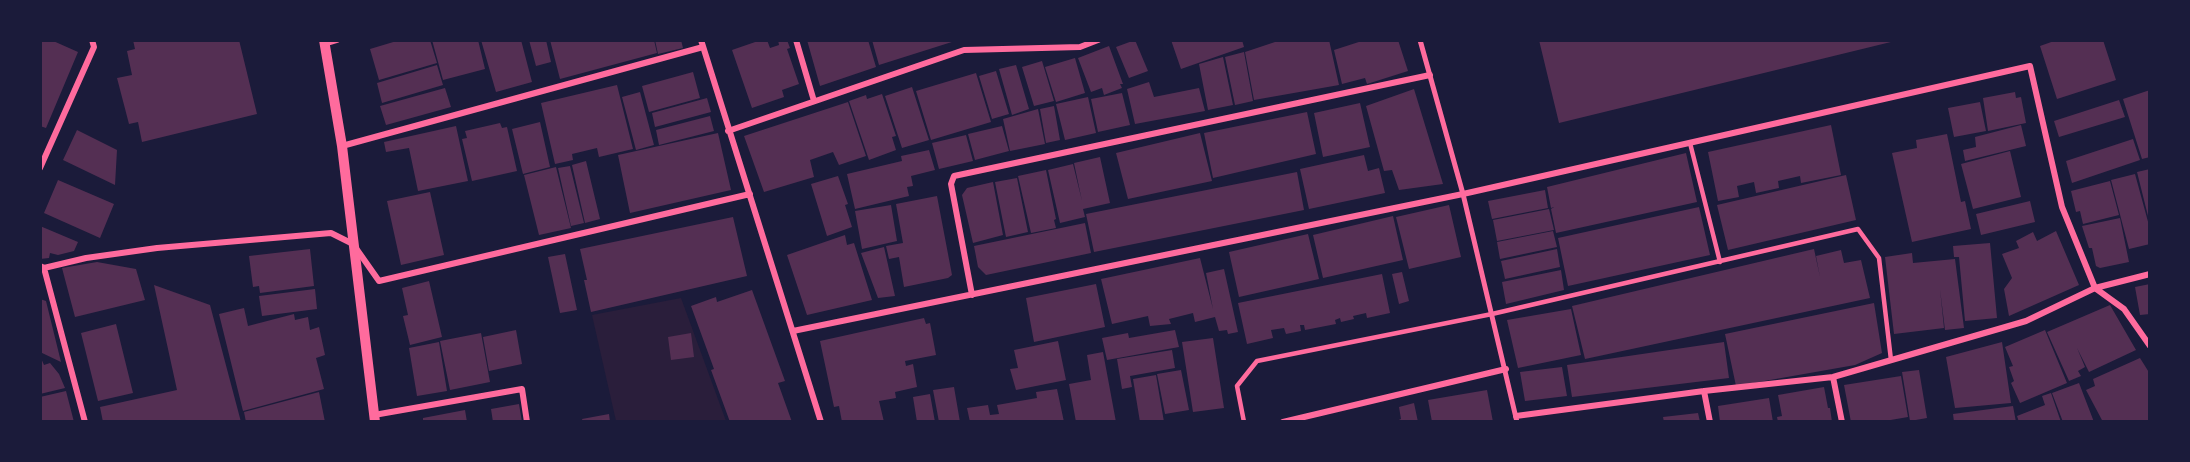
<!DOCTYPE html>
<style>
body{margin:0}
#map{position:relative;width:2190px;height:462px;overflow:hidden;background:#1b1b3a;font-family:Jost,sans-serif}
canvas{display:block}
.frame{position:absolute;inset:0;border:42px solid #1b1b3a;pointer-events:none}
</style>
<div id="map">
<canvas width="2190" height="462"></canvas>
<div class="frame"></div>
</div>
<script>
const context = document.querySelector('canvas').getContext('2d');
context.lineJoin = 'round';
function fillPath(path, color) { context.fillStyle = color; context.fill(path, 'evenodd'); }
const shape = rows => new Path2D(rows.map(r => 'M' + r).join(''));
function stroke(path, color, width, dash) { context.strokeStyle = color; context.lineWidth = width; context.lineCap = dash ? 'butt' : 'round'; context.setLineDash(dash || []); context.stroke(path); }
fillPath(shape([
 [681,298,726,421,616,421,592,315]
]), '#2a1e3b');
fillPath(shape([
 [40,40,51,40,78,52,46,128,40,126],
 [133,40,239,40,257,114,142,142,138,122,129,124,117,78,132,75,127,51,135,49],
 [400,40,430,40,437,63,379,80,370,49],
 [432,40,478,40,485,69,443,80],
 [481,40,521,40,532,82,496,92],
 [529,40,546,40,551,62,536,66],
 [550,40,654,40,657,53,560,79],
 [655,40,681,40,683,48,658,54],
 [761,40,767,40,770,48,779,45,778,40,787,40,790,48,787,49,799,84,782,90,784,97,752,108,732,50],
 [807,40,868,40,876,67,820,86],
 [872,40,955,40,955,41,879,65],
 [1135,40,1148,71,1129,78,1116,47],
 [1171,40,1242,40,1244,47,1181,69],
 [1281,40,1329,40,1339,85,1254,100,1245,52],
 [1365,40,1398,40,1408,71,1367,84,1365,78,1342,84,1334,50],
 [1539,40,1895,40,1895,41,1559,123],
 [2057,40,2103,40,2116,80,2057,99,2040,46],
 [1109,46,1123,84,1120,84,1122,88,1104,95,1102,88,1091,92,1078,58],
 [1244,52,1253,101,1235,105,1225,57],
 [1223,57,1233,105,1208,110,1199,64],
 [1075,58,1085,93,1056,102,1045,67],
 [1042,61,1054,101,1034,106,1022,67],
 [437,65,443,85,382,103,377,83],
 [1016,65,1029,109,1012,115,999,69],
 [996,71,1009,114,992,119,979,76],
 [693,72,700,98,649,112,642,86],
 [976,73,991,122,931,140,916,91],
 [1149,82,1154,97,1199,88,1205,111,1135,124,1127,89],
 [617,85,633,149,599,157,597,148,572,154,573,160,555,164,541,103],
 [912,87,929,140,902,148,885,96],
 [445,88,451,107,386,125,380,106],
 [1414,89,1443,184,1399,190,1392,170,1384,171,1366,106],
 [2150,90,2150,157,2142,159,2123,99],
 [640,92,654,145,636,150,622,97],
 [2015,92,2016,98,2021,97,2026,123,1988,131,1983,98],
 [1122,93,1130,125,1098,132,1091,99],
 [882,94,896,136,892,137,896,150,869,160,849,101,866,95,867,99],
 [1088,97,1096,133,1065,140,1056,104],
 [707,98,711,112,655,127,652,113],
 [2119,100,2125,117,2059,137,2054,121],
 [848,102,866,156,839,165,833,152,810,160,814,177,764,192,744,136],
 [1980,102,1986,131,1954,137,1948,108],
 [1360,103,1370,147,1323,157,1314,113],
 [1054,106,1060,140,1046,143,1040,109],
 [1038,109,1045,144,1010,151,1003,119],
 [1307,112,1316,154,1213,178,1204,133],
 [710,116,714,131,659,145,656,130],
 [540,122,550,167,523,174,512,129],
 [500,123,502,128,507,127,517,171,472,181,462,139,467,138,465,131],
 [1831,125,1841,175,1801,183,1800,176,1778,181,1779,188,1756,193,1754,182,1737,186,1739,197,1718,201,1708,152],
 [2021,125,2026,146,1965,161,1963,150,1976,147,1975,137],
 [456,126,468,181,418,191,409,148,386,152,384,142],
 [1002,126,1009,151,975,160,968,134],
 [77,130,117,150,115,185,63,160],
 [718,133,731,190,630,213,618,155],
 [1200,133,1212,181,1128,199,1116,153],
 [1947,134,1961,202,1965,201,1971,229,1912,242,1892,153,1917,148,1916,140],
 [966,135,973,161,939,169,932,143],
 [2133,139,2140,160,2072,183,2066,161],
 [929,150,935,170,911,176,913,186,907,187,909,196,855,209,847,174,902,161,901,156],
 [2010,151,2021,197,1973,209,1961,164],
 [1686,153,1697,202,1556,233,1551,209,1554,207,1551,208,1547,187],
 [1364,155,1368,171,1379,168,1385,193,1309,209,1300,169],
 [1100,157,1110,203,1083,209,1085,217,1060,223,1048,170,1073,164,1082,201,1074,163],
 [586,161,600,219,585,223,572,165],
 [570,166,584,223,571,226,558,168],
 [556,167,571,228,539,235,524,175],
 [2150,169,2150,220,2149,220,2137,172],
 [1046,170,1056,219,1054,220,1056,228,1031,233,1018,176],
 [1297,172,1304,210,1094,252,1086,214],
 [2135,174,2150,229,2150,244,2129,249,2111,180],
 [1846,175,1856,220,1728,250,1717,205],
 [838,176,848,204,845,205,852,227,827,236,811,184],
 [1017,178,1028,232,1006,237,995,182],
 [58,180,114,204,100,238,44,213],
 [2110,181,2119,215,2083,224,2080,211,2076,212,2071,191],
 [993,182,1003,235,973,243,962,195,967,188],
 [1545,190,1548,208,1492,219,1488,201],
 [430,192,444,255,401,265,387,201],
 [937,196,952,275,948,278,904,287,899,257,889,259,886,246,903,243,896,204],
 [2030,201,2035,222,1981,235,1976,214],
 [891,205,897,241,862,249,855,211],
 [1449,205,1461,257,1409,269,1396,217],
 [1699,207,1710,255,1568,286,1558,238],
 [1549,209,1554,230,1497,241,1493,220],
 [1393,216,1403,260,1323,278,1313,235],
 [733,217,747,276,591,312,584,280,587,280,580,249],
 [2120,218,2129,262,2100,268,2096,266,2092,248,2089,248,2082,226],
 [1085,223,1091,253,986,275,978,267,974,246],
 [40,226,78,242,74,251,58,255,50,253,49,258,40,259],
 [1553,231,1557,247,1500,259,1497,242],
 [2056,231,2079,285,2009,316,2004,289,2012,278,2002,254,2019,248,2016,241,2033,232,2037,241],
 [1308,234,1319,279,1239,297,1229,252],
 [845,235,847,245,854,243,872,300,807,315,787,255],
 [1990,243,1997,318,1965,321,1959,257,1954,257,1953,246],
 [884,247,895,296,878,298,861,253],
 [310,249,314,286,260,293,259,286,253,287,249,256],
 [1557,249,1560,267,1505,279,1501,261],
 [1814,249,1820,277,1816,256,1841,250,1844,263,1861,260,1870,298,1585,359,1572,306],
 [1912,253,1913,263,1955,259,1964,328,1945,330,1940,289,1944,328,1894,334,1885,257],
 [565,254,577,310,560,313,548,257],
 [1200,258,1213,309,1206,273,1224,269,1238,332,1228,334,1227,330,1219,331,1215,317,1195,322,1193,313,1169,319,1171,324,1150,326,1148,316,1112,324,1101,279],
 [97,262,136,269,145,300,75,317,62,268],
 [1561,270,1564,290,1506,304,1502,282],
 [1402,272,1409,301,1399,304,1392,274],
 [1382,274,1390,313,1367,318,1366,313,1353,316,1354,319,1341,322,1340,318,1335,320,1336,324,1305,330,1304,325,1300,325,1301,331,1286,334,1284,328,1271,330,1273,338,1247,344,1238,303],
 [429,281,442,337,410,345,403,316,408,315,402,288],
 [1096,284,1105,327,1034,342,1026,298],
 [2150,284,2148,301,2150,314,2140,315,2135,287],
 [154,285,210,305,241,422,103,422,100,407,177,390],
 [315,289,317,309,262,316,259,296],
 [752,290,785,381,778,383,792,422,730,422,711,370,714,369,691,306,716,297,717,302],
 [40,299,46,301,61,362,40,352],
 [1874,303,1882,353,1855,365,1736,386,1725,334],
 [2110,305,2136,350,2089,372,2077,348,2085,367,2078,371,2081,376,2069,381,2047,332],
 [244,308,248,326,294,314,295,320,308,317,310,330,319,327,325,355,316,358,324,389,243,411,219,314],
 [1571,309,1581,355,1518,368,1507,320],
 [924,318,926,324,930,323,936,355,905,361,906,366,913,364,917,387,895,392,896,398,879,401,884,422,842,422,839,406,834,407,820,341],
 [116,324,133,393,98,401,81,333],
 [516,330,522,364,489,371,483,337],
 [1175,330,1179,347,1107,360,1102,338,1128,333,1129,338],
 [2045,330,2067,383,2020,403,2011,383,2014,381,2009,367,2013,366,2005,347],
 [481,333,490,382,450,390,440,341],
 [691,333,694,357,671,360,668,337],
 [1213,338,1224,408,1193,412,1182,342],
 [1058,341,1066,380,1016,390,1010,369,1018,368,1014,350],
 [439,342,447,391,417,396,409,348],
 [1724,342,1729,378,1572,397,1567,365],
 [2002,342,2011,403,1955,408,1946,357],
 [1172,350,1175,368,1130,376,1132,387,1122,389,1117,359],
 [1103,352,1116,422,1076,422,1069,384,1091,380,1087,355],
 [40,356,44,365,50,363,59,374,65,388,40,394],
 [2140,358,2150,374,2150,422,2103,422,2086,390,2095,386,2093,379],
 [1562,367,1567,396,1525,401,1520,372],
 [1181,370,1189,410,1165,414,1157,374],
 [1919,370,1927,418,1910,421,1902,372],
 [1156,375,1164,422,1140,422,1133,379],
 [1901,376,1908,417,1879,422,1851,422,1844,385],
 [2079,383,2094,422,2063,422,2052,393],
 [954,387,960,422,939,422,933,390],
 [1824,387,1828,408,1830,408,1832,422,1778,422,1777,417,1782,416,1778,395],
 [1057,389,1064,422,970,422,967,408,988,405,990,415,999,414,997,405,1037,398,1036,392],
 [1487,390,1493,422,1432,422,1428,400],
 [66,391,74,422,40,422,40,397],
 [319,392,325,422,246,422,244,412],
 [2051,393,2061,422,2019,422,2017,416,2045,405,2042,396],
 [930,394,935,422,917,422,913,397],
 [1769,398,1773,422,1720,422,1718,406],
 [1414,403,1418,422,1394,422,1401,419,1399,407],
 [519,404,522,422,493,422,491,409],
 [2013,406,2016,422,1954,422,1953,414],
 [465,410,467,422,423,422,423,418],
 [1698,413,1700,422,1664,422,1663,417],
 [609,414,610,422,583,422,582,419]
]), '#542f53');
stroke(shape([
 [1690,143,1720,262],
 [1244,422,1237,386,1257,361,1492,314,1858,229,1879,258,1891,360]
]), '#ff6b9d', 4.5);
stroke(shape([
 [1420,40,1463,194,1517,422]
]), '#ff6b9d', 5);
stroke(shape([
 [701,40,821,422],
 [796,40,814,101],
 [324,44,337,40],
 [728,131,964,50,1080,47,1098,40],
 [342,146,703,47],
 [40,168,94,47,92,40],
 [40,266,44,268,86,258,157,248,331,233,353,244,379,281,750,194],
 [44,268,85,422],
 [972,295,951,184,954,176,1430,75],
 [793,331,1463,194,2030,66,2062,207,2095,288,2124,309,2150,346],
 [1833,377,1842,422],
 [1704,391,1710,422],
 [374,415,522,389,527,422],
 [1516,416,1704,391,1833,377,2026,321,2095,288,2150,274],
 [1283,422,1506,369]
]), '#ff6b9d', 6);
stroke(shape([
 [324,40,342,146,375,422]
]), '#ff6b9d', 10);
</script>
